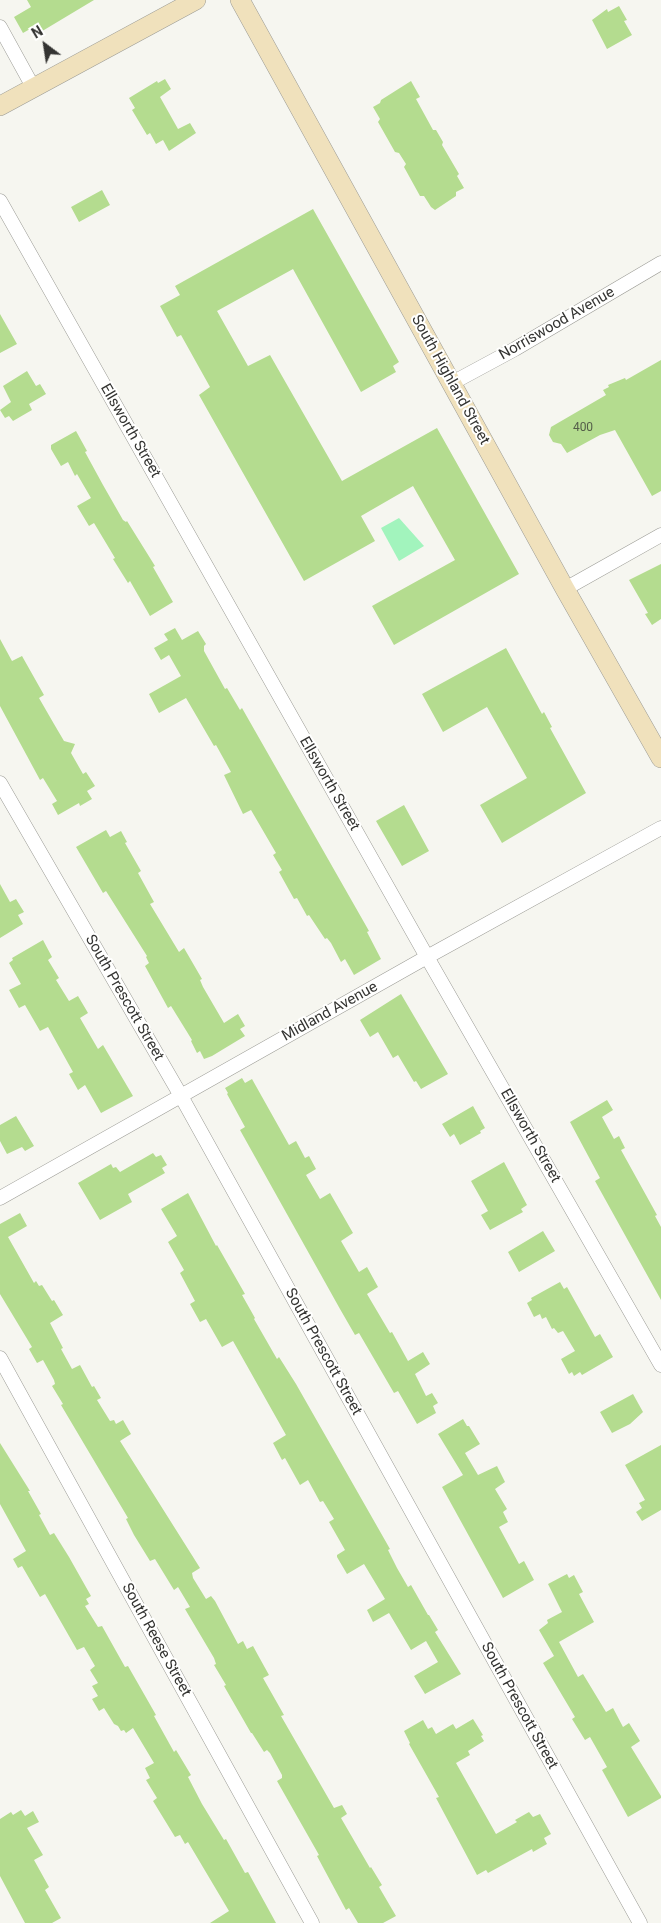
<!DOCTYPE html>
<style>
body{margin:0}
#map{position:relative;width:661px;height:1923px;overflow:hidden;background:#f6f6f0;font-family:Roboto,sans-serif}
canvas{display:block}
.north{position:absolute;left:20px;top:20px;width:50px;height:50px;-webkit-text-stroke:4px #fffffe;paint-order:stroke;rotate:329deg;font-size:14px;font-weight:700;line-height:20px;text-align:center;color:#343432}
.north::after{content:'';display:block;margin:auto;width:18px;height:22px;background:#343432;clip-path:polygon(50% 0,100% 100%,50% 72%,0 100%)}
</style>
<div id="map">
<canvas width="661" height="1923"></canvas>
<div class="north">N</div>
</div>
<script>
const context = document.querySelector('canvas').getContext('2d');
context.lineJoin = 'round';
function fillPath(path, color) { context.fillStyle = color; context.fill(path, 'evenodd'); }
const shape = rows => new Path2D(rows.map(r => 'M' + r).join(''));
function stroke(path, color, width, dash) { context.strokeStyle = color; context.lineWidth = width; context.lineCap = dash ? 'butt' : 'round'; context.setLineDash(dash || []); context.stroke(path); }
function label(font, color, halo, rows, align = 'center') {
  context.font = font + ' Roboto,sans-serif'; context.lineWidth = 4; context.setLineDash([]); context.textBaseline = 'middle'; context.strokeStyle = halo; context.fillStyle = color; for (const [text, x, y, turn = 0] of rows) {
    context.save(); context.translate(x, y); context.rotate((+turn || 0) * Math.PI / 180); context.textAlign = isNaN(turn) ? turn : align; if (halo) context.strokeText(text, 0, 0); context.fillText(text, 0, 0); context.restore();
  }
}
fillPath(shape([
 [399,518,424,546,399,561,381,528]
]), '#a2f4bd');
fillPath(shape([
 [27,0,94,0,34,36,30,29,23,33,14,17,31,7],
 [619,6,627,20,624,21,632,35,607,49,592,20,607,9,608,12],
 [165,79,171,89,160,97,178,129,190,123,196,133,169,151,163,140,156,144,150,133,147,135,132,110,135,108,129,98,157,81,158,83],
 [411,81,420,97,416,99,433,130,436,130,443,142,442,145,459,174,457,176,464,188,456,192,456,196,435,210,431,207,424,196,420,196,404,167,406,164,399,153,395,152,378,122,380,119,373,107,380,103,381,100],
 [102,190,110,205,79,222,71,207],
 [313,209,399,362,393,366,396,372,361,392,293,269,217,311,248,366,270,355,342,481,437,428,519,574,394,645,372,606,455,560,413,486,361,516,375,541,304,581,199,395,210,387,181,335,177,337,160,306,180,295,175,286],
 [0,314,17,344,0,353],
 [661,360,661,491,652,496,615,430,600,435,567,453,561,444,553,442,549,435,551,427,606,395,603,390,609,387,608,385,625,378,626,380],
 [27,371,36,386,40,384,46,394,29,404,32,410,13,421,9,416,5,418,0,410,11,402,3,386],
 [76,431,87,451,85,452,103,485,123,520,126,522,127,521,155,566,153,567,173,602,150,616,130,581,128,583,113,559,115,558,94,523,89,526,77,506,91,498,77,474,75,476,68,462,61,466,51,449,51,445],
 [661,564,661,619,652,625,645,614,648,613,629,580],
 [175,628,182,640,198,631,206,644,204,646,204,651,225,689,227,688,240,710,242,708,369,931,367,932,381,959,354,975,345,959,341,962,331,943,327,938,325,939,309,915,307,916,297,898,294,899,279,872,282,870,273,855,276,853,251,810,243,814,224,775,231,772,216,745,214,746,186,698,159,713,149,694,181,676,169,655,161,660,154,648,168,640,164,634],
 [0,639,12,661,22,656,44,695,39,698,54,724,64,741,75,744,71,753,83,774,86,772,95,786,87,791,92,799,80,806,79,803,58,815,52,804,57,801,43,778,40,780,0,706],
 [506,648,542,714,544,712,552,727,550,728,586,793,502,843,480,805,527,778,487,707,443,732,422,694],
 [404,805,429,851,402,866,376,821],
 [106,830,110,837,121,831,127,842,125,843,141,871,138,873,154,902,150,904,179,952,184,948,202,979,200,980,203,987,224,1023,238,1014,245,1026,240,1029,245,1036,212,1056,204,1059,200,1051,197,1053,191,1041,192,1040,171,1006,168,1008,145,966,149,963,146,957,147,956,106,891,103,893,76,847],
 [0,884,10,902,16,899,24,912,18,915,23,924,0,938],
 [43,940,52,957,48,960,59,978,56,980,69,1001,78,996,88,1013,80,1018,98,1049,103,1045,133,1096,101,1113,85,1085,78,1090,69,1074,73,1072,48,1027,40,1031,25,1005,19,1008,9,990,21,984,9,963,13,960,12,958],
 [401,994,448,1074,421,1089,416,1081,414,1082,398,1055,393,1058,378,1032,370,1037,360,1020],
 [242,1078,245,1083,252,1079,289,1145,296,1141,305,1158,309,1156,316,1169,306,1175,320,1199,330,1193,353,1233,341,1241,359,1272,367,1267,378,1287,367,1294,390,1333,392,1332,408,1361,423,1352,430,1364,415,1374,426,1396,432,1393,438,1403,433,1406,436,1413,417,1424,398,1391,394,1393,359,1333,355,1335,340,1309,240,1130,245,1127,227,1094,228,1093,225,1088],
 [607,1100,613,1110,602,1117,614,1139,619,1136,625,1148,621,1150,657,1215,655,1216,661,1227,661,1300,595,1181,600,1178,570,1122],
 [473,1106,485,1128,480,1131,481,1133,460,1145,454,1134,450,1137,442,1124],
 [16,1116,34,1146,25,1151,22,1147,7,1154,0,1141,0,1125],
 [153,1153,156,1157,161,1155,167,1165,162,1168,165,1173,128,1194,132,1202,100,1220,78,1183,111,1164,113,1168,116,1167,120,1172],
 [504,1162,527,1205,521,1209,523,1212,490,1230,481,1215,488,1211,471,1181],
 [188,1193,216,1246,217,1245,245,1294,242,1295,255,1318,254,1319,277,1359,279,1357,296,1384,390,1549,388,1550,397,1568,408,1587,411,1585,428,1615,429,1615,438,1630,435,1632,461,1674,425,1694,414,1676,438,1662,426,1641,411,1650,389,1613,373,1622,367,1610,385,1599,364,1564,347,1574,337,1557,337,1555,345,1550,329,1522,334,1519,323,1501,320,1502,308,1480,300,1485,285,1458,282,1460,273,1443,286,1435,233,1341,222,1347,206,1319,200,1322,190,1304,195,1301,180,1273,184,1270,168,1242,177,1236,161,1209],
 [20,1213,27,1226,8,1237,34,1283,36,1281,39,1286,42,1285,52,1301,54,1300,63,1315,50,1323,63,1348,61,1349,72,1369,80,1365,92,1387,94,1386,101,1398,97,1400,110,1421,114,1420,116,1424,123,1420,131,1434,120,1441,200,1568,192,1573,193,1578,206,1599,211,1596,215,1601,238,1644,243,1641,247,1649,253,1646,259,1657,269,1675,263,1678,284,1715,281,1716,334,1808,342,1805,347,1814,341,1818,370,1868,371,1867,382,1885,379,1887,396,1916,383,1923,358,1923,349,1908,346,1910,317,1856,319,1855,277,1781,282,1778,282,1775,270,1753,267,1750,264,1752,252,1733,251,1733,224,1686,226,1685,214,1665,216,1664,214,1658,185,1609,190,1607,178,1587,174,1590,155,1559,150,1561,134,1535,126,1519,128,1518,61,1405,63,1404,52,1386,55,1384,54,1380,43,1360,37,1363,29,1349,32,1347,0,1294,0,1224],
 [543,1231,555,1251,519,1272,508,1252],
 [560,1282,564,1289,567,1287,595,1337,600,1334,613,1357,582,1375,580,1372,574,1376,572,1372,569,1374,561,1359,575,1351,563,1331,558,1333,554,1328,552,1329,546,1317,542,1319,540,1314,534,1317,527,1303,532,1300,531,1298],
 [633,1394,643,1412,630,1424,612,1433,600,1412],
 [463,1419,467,1426,469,1426,480,1444,465,1453,478,1475,497,1466,505,1482,495,1489,507,1509,503,1512,508,1522,499,1527,519,1564,524,1561,534,1580,503,1598,442,1487,463,1475,438,1434],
 [0,1443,30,1491,28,1491,41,1514,39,1515,50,1535,54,1533,69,1557,91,1596,86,1599,89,1604,85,1606,98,1627,102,1626,125,1667,128,1666,156,1715,154,1716,174,1752,176,1750,191,1775,188,1777,202,1804,224,1840,226,1839,245,1873,248,1872,276,1923,210,1923,229,1911,188,1842,185,1844,180,1835,175,1837,153,1801,157,1798,146,1780,150,1778,145,1768,154,1763,133,1728,126,1733,124,1730,121,1731,118,1726,114,1724,104,1708,99,1711,92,1699,98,1696,92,1686,98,1683,90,1670,95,1666,84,1647,77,1650,45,1594,40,1597,22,1566,18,1568,13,1559,26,1551,0,1504],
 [661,1445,661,1510,642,1521,636,1512,642,1508,639,1503,645,1500,625,1465],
 [567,1574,569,1578,574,1575,583,1592,579,1594,594,1622,559,1642,578,1677,583,1674,606,1712,613,1708,623,1727,629,1723,640,1741,631,1747,661,1796,661,1798,628,1817,602,1770,607,1767,590,1737,585,1740,572,1719,575,1717,543,1663,554,1656,539,1630,548,1623,547,1620,562,1612,548,1584],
 [473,1719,483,1735,481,1736,484,1741,468,1751,470,1755,456,1763,496,1834,517,1822,515,1820,529,1812,533,1817,540,1814,551,1834,544,1838,547,1844,533,1852,532,1849,488,1873,486,1870,477,1875,436,1798,439,1797,409,1744,410,1743,404,1731,423,1720,428,1729,432,1727,436,1734,453,1724,456,1729],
 [21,1810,25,1816,33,1811,39,1822,27,1828,43,1855,34,1860,49,1887,45,1890,61,1918,52,1923,25,1923,0,1876,0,1819,11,1812,13,1815]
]), '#b4dc8f');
const street = shape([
 [0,27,33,87],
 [0,201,427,957,661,1365],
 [452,383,515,349,661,263],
 [565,589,661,535],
 [0,783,181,1096,640,1923],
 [0,1198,427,957,661,828],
 [0,1358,312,1923]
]);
const secondary = shape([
 [240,0,565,589,661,758],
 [0,106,196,0]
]);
stroke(street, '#9b9b95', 15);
stroke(secondary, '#9b9b95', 20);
stroke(street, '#fff', 14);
stroke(secondary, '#f0e1bc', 19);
label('12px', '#545e49', null, [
 ["400",583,428]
]);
label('15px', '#343432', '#fffffe', [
 ["Norriswood Avenue",557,324,-30],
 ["South Highland Street",450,380,61],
 ["Ellsworth Street",130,431,60],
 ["Ellsworth Street",329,784,60],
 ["South Prescott Street",124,998,60],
 ["Midland Avenue",330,1012,-29],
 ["Ellsworth Street",530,1136,60],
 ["South Prescott Street",323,1352,61],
 ["South Reese Street",156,1640,61],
 ["South Prescott Street",519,1706,61]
]);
</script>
